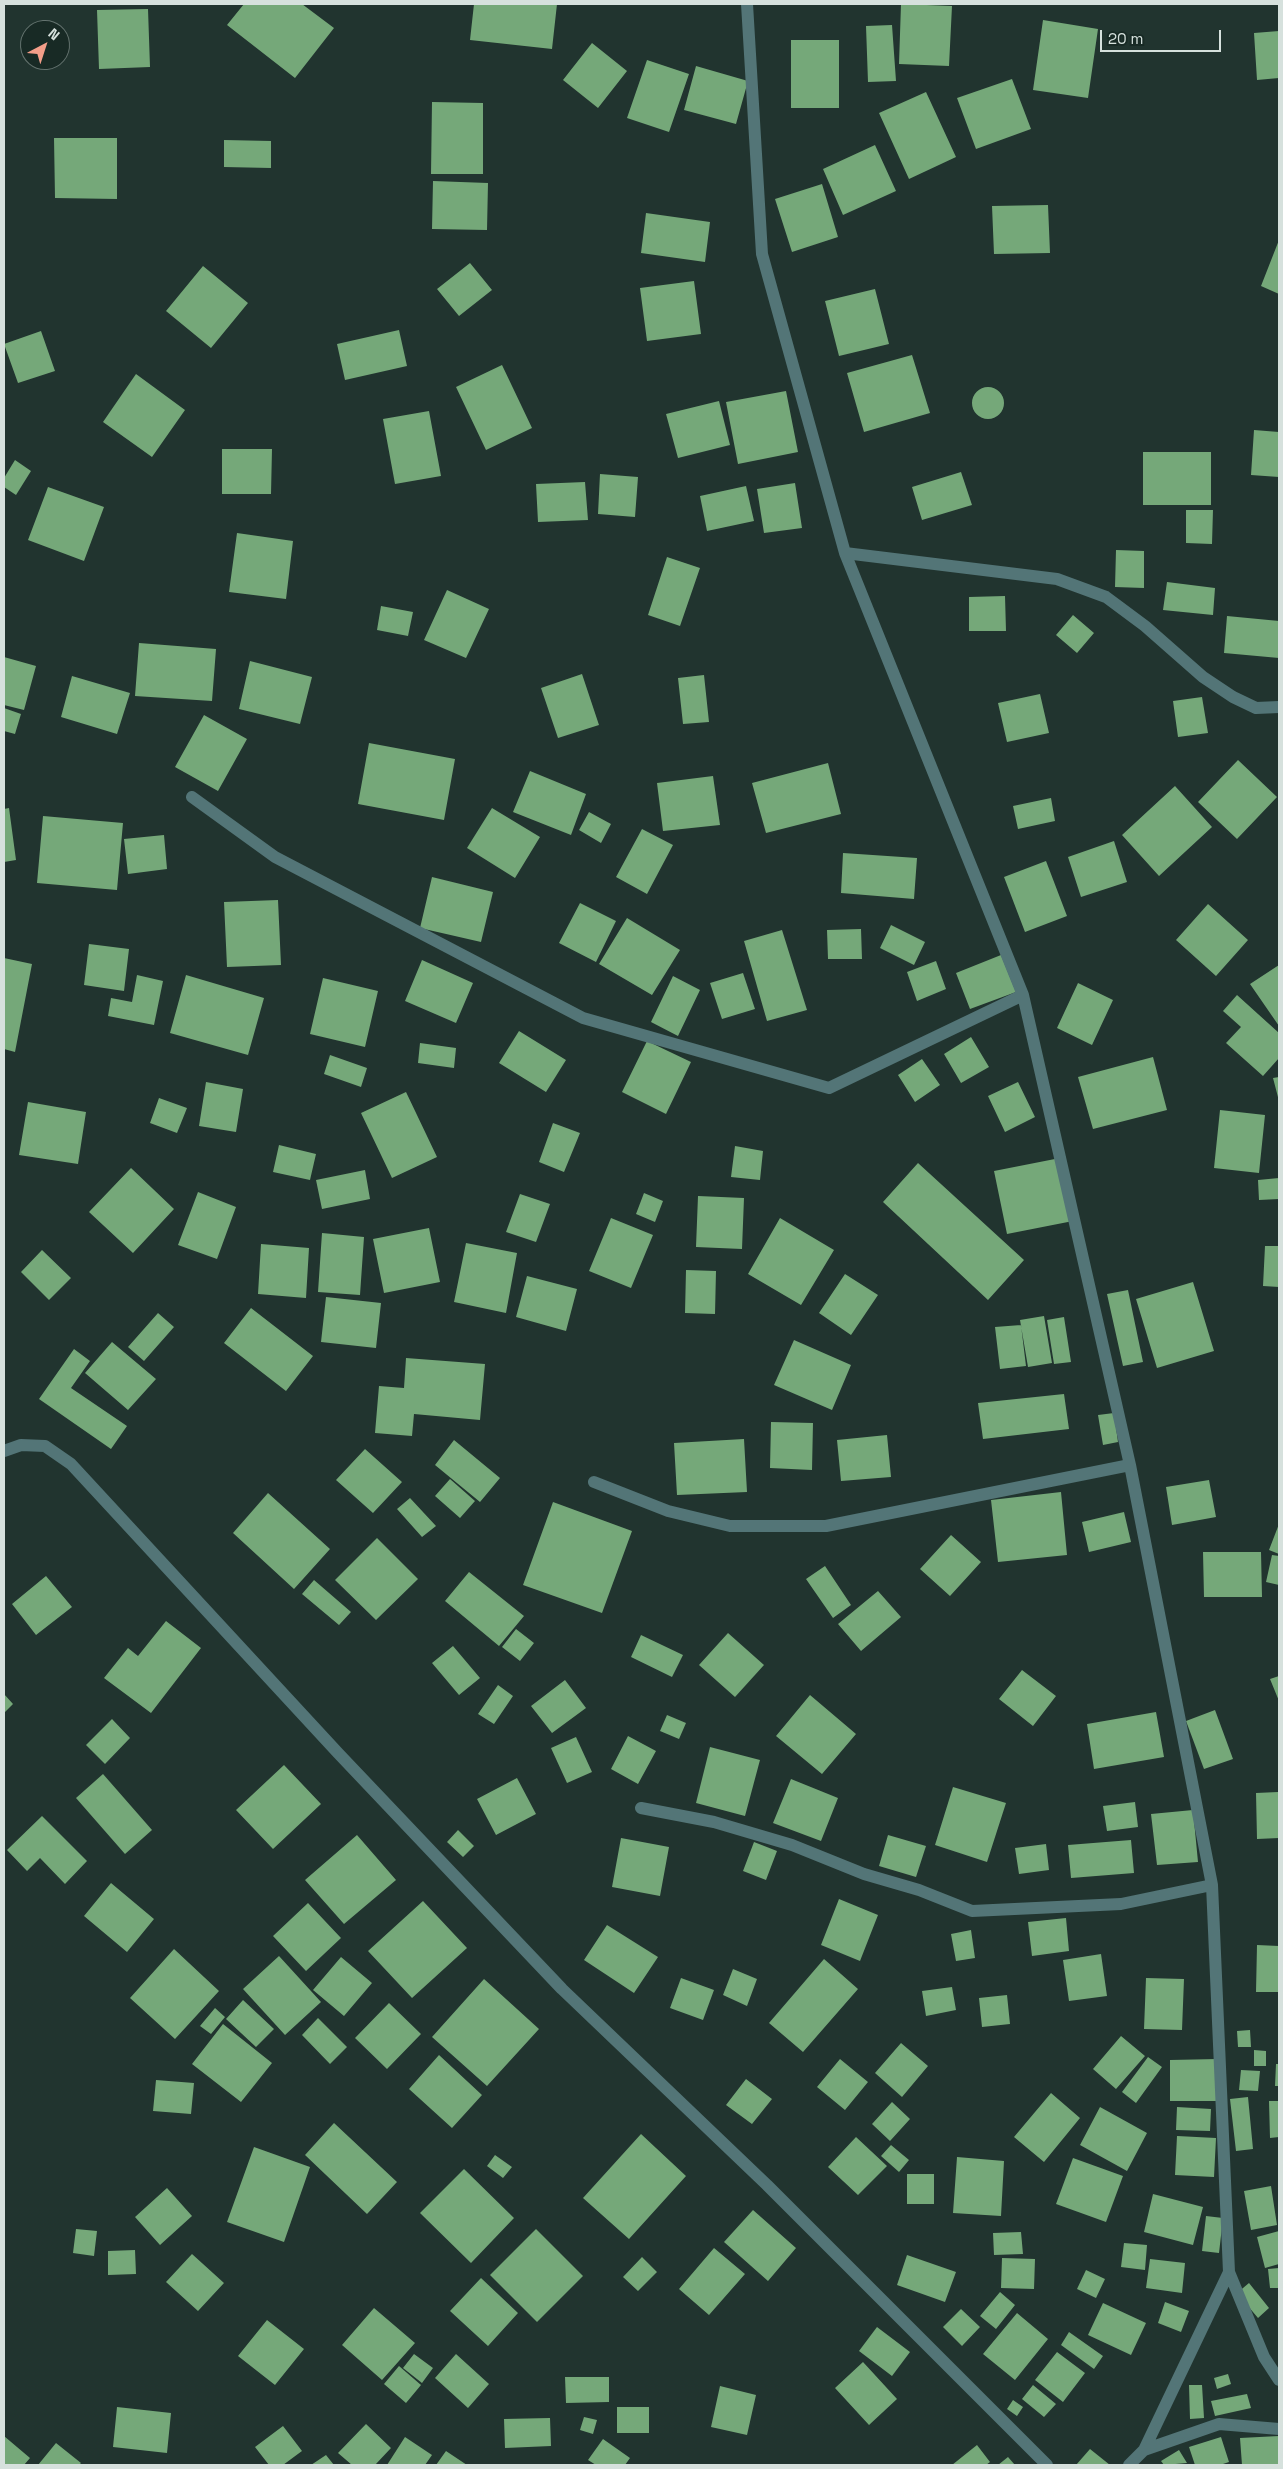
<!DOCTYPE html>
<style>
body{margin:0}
#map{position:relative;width:1283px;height:2469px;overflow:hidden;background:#21342f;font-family:"Space Grotesk",sans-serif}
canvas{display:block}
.frame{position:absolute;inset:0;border:5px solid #d6e1dd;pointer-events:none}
.north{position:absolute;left:20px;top:20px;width:50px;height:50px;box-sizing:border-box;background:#182a25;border:1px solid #64736f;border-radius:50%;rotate:40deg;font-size:14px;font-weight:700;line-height:20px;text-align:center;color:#d6e1dd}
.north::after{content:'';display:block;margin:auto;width:18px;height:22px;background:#f49e89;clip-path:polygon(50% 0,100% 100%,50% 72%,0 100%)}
.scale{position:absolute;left:1100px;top:30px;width:121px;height:22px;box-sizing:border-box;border:2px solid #d6e1dd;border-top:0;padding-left:6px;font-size:15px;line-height:18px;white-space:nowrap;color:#d6e1dd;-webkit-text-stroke:4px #182a25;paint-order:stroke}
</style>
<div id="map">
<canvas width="1283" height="2469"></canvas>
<div class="frame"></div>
<div class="north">N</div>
<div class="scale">20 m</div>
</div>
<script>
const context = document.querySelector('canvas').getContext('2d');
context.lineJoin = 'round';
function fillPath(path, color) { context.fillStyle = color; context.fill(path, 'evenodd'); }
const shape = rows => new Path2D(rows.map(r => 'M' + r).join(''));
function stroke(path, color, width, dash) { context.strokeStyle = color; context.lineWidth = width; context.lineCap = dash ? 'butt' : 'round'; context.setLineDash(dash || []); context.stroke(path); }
fillPath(shape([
 [244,4,302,4,334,28,295,78,227,25],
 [474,4,557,4,552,49,470,40],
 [901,4,952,6,949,66,899,64],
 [148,9,150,67,99,69,97,10],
 [1043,20,1098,29,1088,98,1033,90],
 [892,25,896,81,868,82,866,26],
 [1279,31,1279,78,1257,80,1254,33],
 [791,40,839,40,839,108,791,108],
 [592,43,627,71,598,108,563,80],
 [647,60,689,74,669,132,627,118],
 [696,66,748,81,736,124,684,110],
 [1012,79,1031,129,976,149,957,98],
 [926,92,956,157,909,179,879,113],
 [432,102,483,103,483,174,431,174],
 [54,138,117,138,117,199,55,198],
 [224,140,271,141,271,168,224,167],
 [875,145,896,191,843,215,823,169],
 [433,181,488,183,487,230,432,229],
 [822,184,838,237,792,252,775,199],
 [1048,205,1050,253,994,254,992,206],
 [646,213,710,222,705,262,641,253],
 [1279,240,1279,294,1261,286],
 [470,263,492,290,459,316,437,289],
 [203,266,248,303,211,348,166,311],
 [694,281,701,334,647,341,640,288],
 [875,289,889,344,839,356,825,301],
 [399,330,407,366,345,380,337,344],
 [41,331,55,371,18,383,4,344],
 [912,355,930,413,864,432,847,373],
 [502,365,532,428,486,450,456,387],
 [136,374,185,410,152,457,103,422],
 '972 403a16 16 0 1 1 32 0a16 16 0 1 1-32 0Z',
 [786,391,798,452,738,464,726,402],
 [719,401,730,445,678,458,666,414],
 [429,411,441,476,395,484,383,419],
 [1254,430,1279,432,1279,477,1251,475],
 [222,449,272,449,271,494,222,494],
 [1143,452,1211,452,1211,505,1143,505],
 [15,460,31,471,16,495,4,487,4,478],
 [961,472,972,505,922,520,912,487],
 [600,474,638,477,635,517,598,514],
 [585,482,588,520,538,522,536,484],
 [795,483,802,528,764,533,757,489],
 [746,486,754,521,707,531,700,496],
 [48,487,104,507,84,561,28,540],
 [1186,510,1213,510,1212,544,1186,543],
 [237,533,293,541,286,599,229,592],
 [1116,550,1144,551,1144,588,1115,587],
 [667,557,700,568,680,626,648,615],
 [1167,582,1215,588,1213,615,1163,610],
 [447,590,489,609,466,658,424,640],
 [1005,596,1006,631,969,631,969,597],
 [381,606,413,612,408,636,377,630],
 [1073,615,1094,633,1077,653,1056,635],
 [1227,616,1279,621,1279,658,1224,653],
 [139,643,216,649,212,701,135,696],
 [4,657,36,666,24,710,4,705],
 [250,661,312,677,300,724,239,709],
 [582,674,599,725,558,738,541,688],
 [704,675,709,722,683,724,678,678],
 [72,676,130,693,117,734,61,717],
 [1040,694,1049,733,1007,742,998,703],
 [1202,697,1208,733,1178,737,1173,701],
 [4,708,21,714,15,734,4,731],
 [204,715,247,739,218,791,175,767],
 [369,743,455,759,444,820,358,804],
 [1238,760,1277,797,1237,839,1198,802],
 [828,763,841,814,766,833,752,783],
 [530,771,586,794,571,835,513,812],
 [713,776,720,825,663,831,657,783],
 [1175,786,1212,827,1159,876,1122,835],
 [1051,798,1055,821,1018,829,1013,806],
 [9,808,16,860,4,862,4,809],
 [492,808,540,837,515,878,467,848],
 [589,812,611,824,601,843,579,830],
 [43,816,123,823,117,890,37,883],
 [642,829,673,845,647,894,616,877],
 [164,835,167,869,128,874,124,839],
 [1114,841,1127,882,1081,897,1068,857],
 [843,853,917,858,914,899,841,893],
 [1046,861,1067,916,1025,932,1004,877],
 [432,877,493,892,481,942,420,928],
 [278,900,281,965,227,967,224,902],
 [580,903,616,921,596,962,559,943],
 [1208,904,1248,940,1216,976,1176,940],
 [627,918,680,950,652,995,599,964],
 [891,925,925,942,914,965,880,948],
 [861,929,862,959,828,959,827,930],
 [782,930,807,1010,767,1021,744,941],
 [89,944,129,949,124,991,84,985],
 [1001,955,1016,992,970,1009,956,973],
 [4,958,32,964,15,1052,4,1049],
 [422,960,473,983,456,1023,405,1001],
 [936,961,946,989,917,1001,907,972],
 [1279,965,1279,1026,1250,984],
 [743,973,755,1009,722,1019,710,983],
 [137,975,163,981,154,1025,108,1016,111,998,132,1002],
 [186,975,264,998,248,1055,170,1033],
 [673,976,700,990,678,1036,651,1022],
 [323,978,378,991,365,1047,310,1034],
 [1078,983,1113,1000,1092,1045,1057,1028],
 [1237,995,1279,1033,1279,1058,1263,1076,1226,1043,1241,1027,1223,1011],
 [519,1031,566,1060,546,1092,499,1063],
 [971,1037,989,1067,961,1083,944,1054],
 [647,1041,691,1062,666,1114,622,1092],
 [420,1043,456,1048,454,1068,418,1063],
 [330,1055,367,1068,361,1087,324,1074],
 [1153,1057,1167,1110,1093,1129,1078,1077],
 [922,1059,940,1085,915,1102,898,1075],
 [1279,1077,1279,1101,1273,1078],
 [206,1082,243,1089,236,1132,199,1126],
 [1018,1082,1035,1117,1005,1132,988,1096],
 [406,1092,437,1157,392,1178,361,1113],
 [159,1098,187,1108,177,1133,150,1123],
 [28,1102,86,1112,78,1164,19,1155],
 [1220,1110,1265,1115,1259,1173,1214,1168],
 [553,1123,580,1133,564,1172,539,1162],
 [279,1145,316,1154,310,1180,273,1172],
 [735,1146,763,1151,760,1180,731,1177],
 [1060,1158,1073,1221,1007,1234,994,1171],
 [918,1163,1024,1260,988,1300,883,1202],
 [131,1168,174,1209,133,1253,89,1212],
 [365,1170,370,1199,322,1209,316,1180],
 [1279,1178,1279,1199,1259,1200,1258,1180],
 [198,1192,236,1207,217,1259,178,1245],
 [644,1193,663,1201,655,1222,636,1214],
 [520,1194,550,1204,536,1242,506,1232],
 [698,1196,744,1198,742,1249,696,1247],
 [611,1218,653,1235,631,1288,589,1271],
 [780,1218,834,1250,801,1305,748,1274],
 [429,1228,440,1282,384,1293,373,1239],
 [322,1233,364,1237,360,1295,318,1292],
 [466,1243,517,1253,506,1313,454,1302],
 [261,1244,309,1248,306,1298,258,1294],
 [1265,1246,1279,1246,1279,1287,1263,1286],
 [42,1250,71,1278,49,1300,21,1272],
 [686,1270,716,1271,715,1314,685,1313],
 [845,1274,878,1295,851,1335,819,1313],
 [527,1276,577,1289,566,1331,516,1317],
 [1193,1282,1214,1351,1157,1368,1136,1299],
 [1128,1290,1143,1362,1123,1366,1107,1294],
 [326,1297,381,1303,376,1348,321,1342],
 [251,1308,313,1356,286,1391,224,1343],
 [158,1313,174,1327,144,1361,128,1347],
 [1044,1316,1052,1363,1028,1367,1020,1320],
 [1064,1317,1071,1362,1054,1364,1047,1320],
 [1021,1325,1026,1366,1000,1369,995,1327],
 [794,1340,851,1365,832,1410,774,1385],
 [112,1342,156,1379,128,1410,85,1373],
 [74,1349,90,1361,71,1388,127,1426,111,1449,39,1399],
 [406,1358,485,1364,480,1420,414,1414,412,1436,375,1433,379,1386,404,1388],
 [1064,1394,1069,1429,983,1439,978,1403],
 [1114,1413,1118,1442,1103,1445,1098,1415],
 [771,1422,813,1423,812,1470,770,1468],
 [887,1435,891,1477,841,1481,837,1440],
 [744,1439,747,1492,677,1495,674,1443],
 [454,1440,500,1478,480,1502,435,1465],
 [365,1449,402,1482,373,1513,336,1480],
 [450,1479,475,1501,460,1518,435,1496],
 [1209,1480,1216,1517,1172,1525,1166,1487],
 [1061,1492,1067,1555,998,1562,991,1500],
 [268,1493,330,1549,294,1589,233,1533],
 [410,1498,436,1526,422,1537,397,1509],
 [553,1502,632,1531,602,1613,523,1585],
 [1124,1512,1131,1542,1089,1552,1082,1522],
 [1279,1524,1279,1554,1269,1550],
 [951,1535,981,1562,950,1596,920,1569],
 [377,1538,418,1579,376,1620,335,1580],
 [1203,1552,1261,1552,1262,1597,1204,1597],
 [1272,1555,1279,1556,1279,1585,1266,1582],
 [825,1566,851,1605,833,1618,806,1579],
 [469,1572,524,1616,499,1646,445,1601],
 [46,1576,72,1607,36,1635,12,1604],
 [314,1580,351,1612,339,1625,302,1594],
 [878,1591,901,1617,861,1651,838,1624],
 [166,1621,201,1648,151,1713,104,1678,128,1648,138,1656],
 [516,1629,534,1643,520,1661,502,1647],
 [728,1633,764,1665,735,1697,699,1665],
 [641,1635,683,1655,672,1677,631,1657],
 [453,1646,480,1678,459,1695,432,1663],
 [1022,1670,1056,1696,1033,1726,999,1699],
 [1279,1676,1279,1701,1270,1679],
 [565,1680,586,1708,552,1733,531,1706],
 [498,1685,513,1696,494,1724,478,1714],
 [4,1694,13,1704,4,1713],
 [810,1695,856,1734,822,1774,776,1736],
 [1215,1710,1233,1759,1204,1769,1186,1721],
 [1156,1712,1164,1757,1094,1769,1087,1724],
 [667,1715,686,1723,679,1739,660,1731],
 [112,1719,130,1738,105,1764,86,1745],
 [628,1736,656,1751,638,1784,611,1769],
 [576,1737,592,1772,567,1783,551,1748],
 [710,1747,760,1760,745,1816,696,1803],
 [284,1765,321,1804,273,1849,236,1810],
 [103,1774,152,1830,125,1854,76,1798],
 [517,1778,536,1814,496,1835,477,1799],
 [791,1779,838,1798,821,1841,773,1823],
 [953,1787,1006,1803,987,1862,935,1845],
 [1278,1792,1279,1838,1257,1839,1256,1793],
 [1135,1802,1138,1827,1107,1831,1103,1806],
 [1193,1810,1198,1862,1157,1865,1151,1814],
 [42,1816,87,1861,65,1884,40,1858,27,1871,7,1850],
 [458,1830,474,1846,463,1857,447,1842],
 [357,1835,396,1880,344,1924,305,1880],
 [888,1835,926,1846,916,1877,879,1866],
 [621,1838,669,1847,660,1896,612,1887],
 [1131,1840,1134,1873,1071,1878,1068,1845],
 [754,1842,777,1851,766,1880,743,1871],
 [1046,1844,1049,1870,1019,1874,1015,1848],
 [111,1883,154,1919,127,1952,84,1916],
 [839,1899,878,1915,860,1961,821,1945],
 [423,1901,467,1948,412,1998,368,1951],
 [308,1903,341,1938,306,1971,273,1936],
 [1066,1918,1069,1951,1032,1956,1028,1922],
 [607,1925,658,1957,634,1993,584,1960],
 [971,1930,975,1958,956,1961,951,1934],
 [1257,1945,1279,1946,1279,1992,1256,1992],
 [174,1949,219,1991,175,2039,130,1998],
 [1101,1954,1107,1996,1069,2001,1063,1960],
 [279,1956,321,2002,285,2035,243,1989],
 [341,1957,372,1983,344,2016,313,1990],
 [824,1959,858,1989,803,2052,769,2023],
 [733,1969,757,1979,747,2006,723,1995],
 [681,1978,714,1990,703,2020,670,2008],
 [1146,1978,1184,1979,1182,2030,1144,2029],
 [484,1979,539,2029,487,2086,432,2037],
 [952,1987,956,2010,926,2016,922,1991],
 [1007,1995,1010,2024,982,2027,979,1998],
 [243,2000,274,2029,256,2047,226,2019],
 [389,2003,421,2034,387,2069,355,2038],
 [215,2008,225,2017,211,2034,200,2026],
 [318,2018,347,2047,330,2064,302,2035],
 [223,2024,272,2063,241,2102,192,2064],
 [1250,2030,1251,2047,1238,2047,1237,2031],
 [1121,2036,1145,2056,1116,2089,1093,2069],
 [901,2043,928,2066,902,2097,875,2073],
 [1254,2050,1266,2051,1266,2066,1254,2066],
 [439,2055,482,2095,452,2128,409,2089],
 [1148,2057,1162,2067,1136,2103,1122,2092],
 [840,2059,868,2082,845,2110,817,2087],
 [1217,2059,1218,2101,1170,2101,1170,2060],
 [1276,2064,1279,2064,1279,2086,1275,2086],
 [1241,2070,1260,2071,1258,2091,1239,2090],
 [746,2079,772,2099,752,2124,726,2105],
 [156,2080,194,2083,191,2114,153,2111],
 [1051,2093,1080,2118,1044,2162,1014,2137],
 [1248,2097,1253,2149,1236,2151,1230,2099],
 [1269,2101,1279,2101,1279,2137,1270,2138],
 [892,2102,910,2119,890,2141,872,2124],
 [1100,2107,1147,2133,1127,2171,1080,2145],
 [1177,2107,1211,2109,1210,2131,1176,2130],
 [334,2123,397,2182,367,2214,305,2155],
 [641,2134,686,2176,629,2239,583,2198],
 [1177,2136,1216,2138,1214,2177,1175,2175],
 [856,2137,887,2166,858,2195,828,2167],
 [891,2145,909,2160,899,2172,881,2156],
 [254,2147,310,2167,284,2242,227,2222],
 [495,2155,512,2167,503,2178,487,2166],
 [957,2157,1004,2161,1001,2216,953,2213],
 [1073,2158,1123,2176,1106,2222,1056,2204],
 [464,2169,514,2218,471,2263,420,2213],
 [907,2174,934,2174,934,2204,907,2204],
 [1271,2186,1277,2225,1251,2230,1244,2191],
 [167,2188,192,2216,160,2245,135,2217],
 [1153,2194,1203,2207,1193,2245,1144,2232],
 [753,2210,796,2248,768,2281,724,2242],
 [1206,2216,1223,2218,1219,2253,1202,2251],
 [76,2229,97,2231,94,2256,73,2253],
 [536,2229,583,2276,537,2322,490,2275],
 [1279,2231,1279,2264,1265,2268,1257,2237],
 [1021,2232,1023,2254,994,2255,993,2233],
 [1124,2243,1147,2245,1145,2270,1121,2267],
 [714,2248,745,2274,709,2315,679,2289],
 [135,2250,136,2274,108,2275,108,2251],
 [192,2254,224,2283,198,2311,166,2282],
 [907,2255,956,2272,945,2302,897,2285],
 [642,2257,657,2272,638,2291,623,2277],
 [1002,2258,1035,2259,1034,2289,1001,2288],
 [1150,2259,1185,2263,1182,2293,1146,2288],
 [1279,2268,1279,2288,1270,2288,1268,2269],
 [1086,2270,1105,2279,1096,2298,1077,2289],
 [481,2278,518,2313,488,2346,450,2311],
 [1249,2283,1269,2308,1258,2318,1237,2293],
 [1000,2292,1015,2305,996,2329,980,2316],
 [1165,2302,1189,2311,1181,2332,1158,2323],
 [1103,2303,1146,2323,1131,2355,1088,2335],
 [374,2308,415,2343,382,2380,342,2345],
 [961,2309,980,2327,962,2346,943,2327],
 [1017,2313,1048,2339,1015,2380,983,2354],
 [267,2320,304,2349,275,2385,238,2356],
 [877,2327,910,2352,892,2376,859,2351],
 [1069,2332,1103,2356,1094,2369,1061,2345],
 [1057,2352,1085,2373,1063,2402,1035,2380],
 [414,2354,433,2368,422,2383,403,2368],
 [456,2354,489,2384,468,2408,435,2378],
 [863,2362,897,2399,869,2425,835,2388],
 [399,2366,421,2385,406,2403,384,2384],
 [1228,2374,1231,2384,1217,2389,1214,2378],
 [565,2377,609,2377,609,2402,566,2403],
 [1033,2385,1056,2404,1044,2417,1022,2399],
 [1189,2385,1202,2385,1204,2418,1190,2419],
 [720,2386,756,2395,747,2435,711,2427],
 [1247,2394,1251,2408,1215,2416,1211,2401],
 [1013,2400,1023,2407,1017,2416,1007,2409],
 [117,2407,171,2413,167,2453,113,2447],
 [617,2407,649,2407,649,2433,617,2433],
 [584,2417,597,2420,593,2434,580,2430],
 [550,2418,551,2446,505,2448,504,2419],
 [366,2424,391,2448,375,2465,352,2465,338,2453],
 [283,2426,302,2451,283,2465,269,2465,255,2447],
 [4,2436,30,2458,24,2465,4,2465],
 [1279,2436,1279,2465,1242,2465,1240,2438],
 [405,2437,432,2455,425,2465,387,2465],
 [1221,2437,1229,2462,1220,2465,1195,2465,1189,2447],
 [603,2439,630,2458,625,2465,596,2465,588,2460],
 [56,2443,81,2463,79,2465,38,2465],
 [977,2445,990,2462,986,2465,952,2465],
 [1090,2449,1110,2465,1076,2465],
 [1179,2450,1187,2463,1164,2465,1161,2461],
 [446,2451,467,2465,436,2465],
 [326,2455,334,2465,311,2465],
 [1008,2457,1015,2465,998,2465]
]), '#75a879');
stroke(shape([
 [747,4,762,254,845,553,1023,995,1130,1465,1212,1885,1229,2272,1264,2357,1279,2380],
 [845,553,1057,579,1106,597,1145,626,1203,677,1233,697,1256,708,1279,707],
 [192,797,275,857,583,1018,829,1088,1023,995],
 [4,1451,21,1445,45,1446,71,1464,338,1753,562,1989,767,2185,1047,2465],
 [594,1482,668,1511,730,1526,826,1526,1130,1465],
 [641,1808,714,1822,792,1845,864,1874,919,1890,972,1911,1121,1904,1212,1885],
 [1144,2450,1229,2272],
 [1129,2465,1144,2450,1219,2424,1279,2429]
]), '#537577', 12);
</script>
